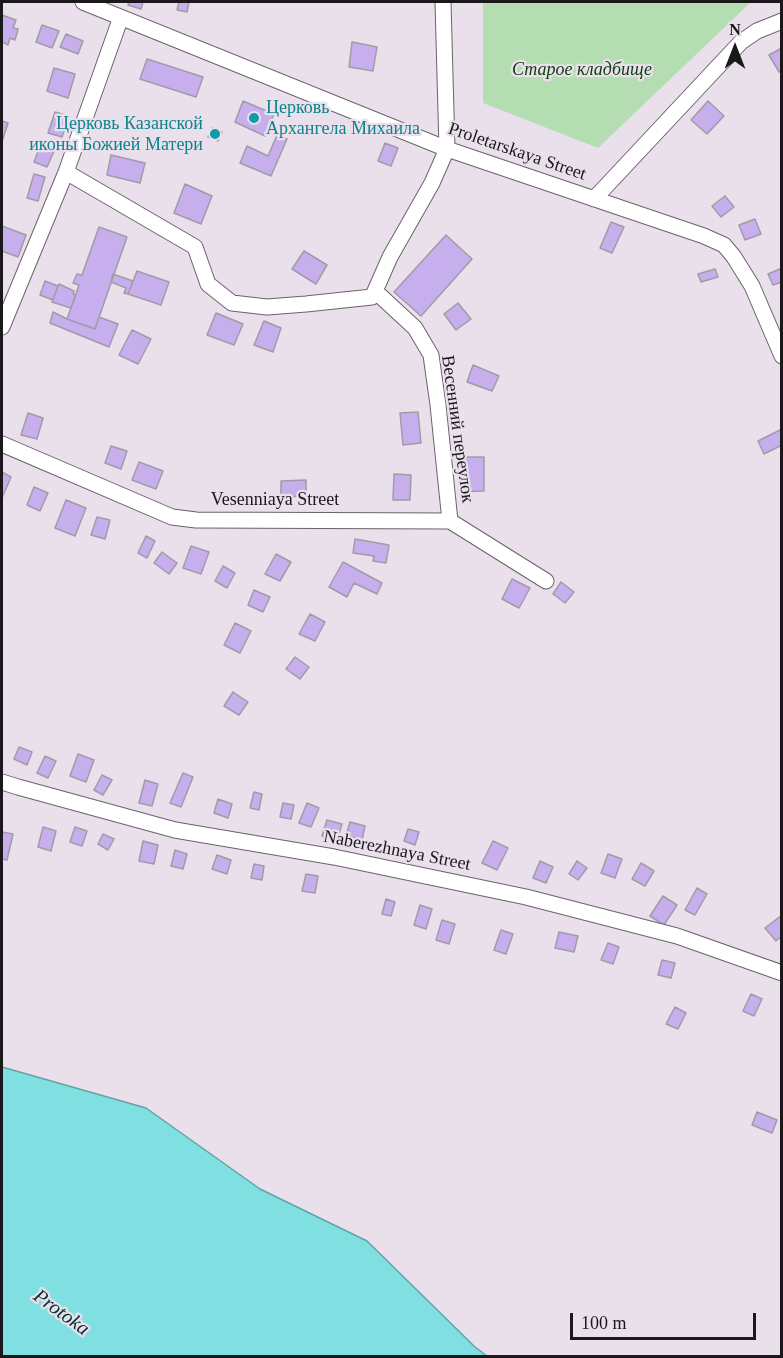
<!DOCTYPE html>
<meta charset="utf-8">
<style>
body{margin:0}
#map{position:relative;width:783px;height:1358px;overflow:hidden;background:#eae0eb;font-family:Georgia,serif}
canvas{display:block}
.frame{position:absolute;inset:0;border:3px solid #1b181b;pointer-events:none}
.north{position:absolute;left:705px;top:18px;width:60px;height:60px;-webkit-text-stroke:4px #eae0eb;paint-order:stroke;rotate:0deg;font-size:16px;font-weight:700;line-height:24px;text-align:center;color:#1b181b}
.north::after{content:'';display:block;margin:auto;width:21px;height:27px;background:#1b181b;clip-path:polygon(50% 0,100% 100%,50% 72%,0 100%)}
.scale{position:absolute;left:570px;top:1313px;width:186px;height:27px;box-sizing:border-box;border:3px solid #1b181b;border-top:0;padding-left:8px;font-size:18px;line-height:21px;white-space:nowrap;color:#1b181b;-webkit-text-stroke:4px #eae0eb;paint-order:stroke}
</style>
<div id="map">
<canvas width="783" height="1358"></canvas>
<div class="frame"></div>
<div class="north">N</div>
<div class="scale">100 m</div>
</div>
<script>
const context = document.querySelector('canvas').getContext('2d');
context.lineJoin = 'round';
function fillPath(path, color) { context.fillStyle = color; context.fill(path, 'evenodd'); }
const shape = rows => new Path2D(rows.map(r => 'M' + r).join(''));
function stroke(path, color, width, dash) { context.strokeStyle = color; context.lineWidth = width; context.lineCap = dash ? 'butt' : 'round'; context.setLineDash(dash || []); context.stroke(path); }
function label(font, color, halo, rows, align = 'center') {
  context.font = font + ' Georgia,serif'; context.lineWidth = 4.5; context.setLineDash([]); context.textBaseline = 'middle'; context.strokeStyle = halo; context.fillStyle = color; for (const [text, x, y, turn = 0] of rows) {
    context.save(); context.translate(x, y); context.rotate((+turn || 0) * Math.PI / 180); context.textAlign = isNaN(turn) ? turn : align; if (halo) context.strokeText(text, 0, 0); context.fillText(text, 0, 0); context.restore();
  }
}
fillPath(shape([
 [483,2,751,2,598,148,483,103]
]), '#b4ddb2');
const water = shape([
 [2,1067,146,1108,260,1189,367,1241,475,1347,487,1356,2,1356,2,1067]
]);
fillPath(water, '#80dfe0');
stroke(water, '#62a3a5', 1.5);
const building = shape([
 [129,2,143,2,141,9,128,5,129,2],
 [179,2,189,2,187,12,177,10,179,2],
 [2,15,16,20,13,28,18,29,15,40,10,38,8,45,2,42,2,15],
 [42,25,59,31,52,48,36,42,42,25],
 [66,34,83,41,78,54,60,47,66,34],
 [352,42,377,47,373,71,349,67,352,42],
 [782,48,782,71,779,72,769,55,782,48],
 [147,59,203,77,196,97,140,79,147,59],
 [54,68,75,74,68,98,47,91,54,68],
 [243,101,274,114,265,136,235,122,243,101],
 [708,101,724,116,707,134,691,120,708,101],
 [55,112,69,116,62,137,48,133,55,112],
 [2,121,8,123,2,142,2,121],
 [212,128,222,132,218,141,208,137,212,128],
 [277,135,287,139,271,176,240,163,247,146,268,156,277,135],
 [41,143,55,149,47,167,34,162,41,143],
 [385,143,398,148,391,166,378,161,385,143],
 [111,155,145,163,140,183,107,175,111,155],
 [34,174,45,177,38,201,27,198,34,174],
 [185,184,212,196,201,224,174,213,185,184],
 [725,196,734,207,721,217,712,206,725,196],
 [755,219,761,234,745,240,739,225,755,219],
 [611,222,624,227,612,253,600,248,611,222],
 [2,226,26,235,18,257,2,251,2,226],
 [99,227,127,237,95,329,67,319,79,285,73,283,77,274,82,275,99,227],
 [446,235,472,259,421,316,394,292,446,235],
 [304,251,327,265,316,284,292,269,304,251],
 [782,268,782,282,773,285,768,274,782,268],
 [715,269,718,277,701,282,698,274,715,269],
 [137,271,169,282,161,305,128,294,137,271],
 [113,274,133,281,128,294,124,293,126,288,111,282,113,274],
 [45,281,58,286,53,300,40,295,45,281],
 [59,284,74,291,73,294,76,295,71,308,52,302,59,284],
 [458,303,471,319,456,330,444,314,458,303],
 [53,312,67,319,95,329,99,317,118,324,109,347,50,323,53,312],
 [216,313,243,324,234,345,207,335,216,313],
 [264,321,281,328,273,352,254,345,264,321],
 [132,330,151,339,138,364,119,355,132,330],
 [473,365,499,376,492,391,467,382,473,365],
 [418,412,421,443,403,445,400,413,418,412],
 [28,413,43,418,37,439,21,435,28,413],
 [782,429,782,445,764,454,758,441,782,429],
 [111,446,127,451,121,469,105,463,111,446],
 [459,457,484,457,484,491,460,492,459,457],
 [139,462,163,471,156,489,132,480,139,462],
 [2,472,11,477,2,498,2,472],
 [394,474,411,475,410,500,393,500,394,474],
 [306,480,306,496,281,497,281,481,306,480],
 [34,487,48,493,40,511,27,505,34,487],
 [66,500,86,508,75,536,55,528,66,500],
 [97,517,110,520,105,539,91,535,97,517],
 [146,536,155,541,147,558,138,553,146,536],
 [355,539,389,545,386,563,373,561,374,556,353,553,355,539],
 [191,546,209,552,201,574,183,568,191,546],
 [162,552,177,563,169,574,154,563,162,552],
 [276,554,291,562,280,581,265,574,276,554],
 [343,562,382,583,377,594,354,583,347,597,329,587,343,562],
 [223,566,235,573,227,588,215,581,223,566],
 [512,579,530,588,519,608,502,599,512,579],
 [561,582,574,592,565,603,553,594,561,582],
 [254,590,270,597,263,612,248,605,254,590],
 [310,614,325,622,315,641,299,634,310,614],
 [235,623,251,631,240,653,224,645,235,623],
 [295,657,309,667,300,679,286,669,295,657],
 [233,692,248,702,239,715,224,706,233,692],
 [19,747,32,752,27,765,14,759,19,747],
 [78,754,94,760,86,782,70,776,78,754],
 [45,756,56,761,48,778,37,773,45,756],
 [183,773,193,777,181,807,170,803,183,773],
 [102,775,112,780,103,795,94,790,102,775],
 [145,780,158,784,152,806,139,803,145,780],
 [254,792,262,794,259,810,250,808,254,792],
 [218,799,232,804,228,818,214,813,218,799],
 [283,803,294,805,291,819,280,817,283,803],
 [307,803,319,808,311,827,299,823,307,803],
 [327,820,342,824,337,841,322,836,327,820],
 [350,822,365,826,362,840,346,836,350,822],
 [43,827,56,831,51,851,38,847,43,827],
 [75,827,87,831,82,846,70,842,75,827],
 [408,829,419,832,415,845,404,841,408,829],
 [2,832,13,834,7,860,2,859,2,832],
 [103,834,114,839,108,850,98,844,103,834],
 [143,841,158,845,154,864,139,861,143,841],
 [493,841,508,848,497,870,482,863,493,841],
 [175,850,187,854,183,869,171,866,175,850],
 [608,854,622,859,615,878,601,873,608,854],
 [217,855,231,860,227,874,212,869,217,855],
 [540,861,553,867,546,883,533,878,540,861],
 [577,861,587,868,578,880,569,874,577,861],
 [641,863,654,871,645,886,632,879,641,863],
 [254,864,264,866,262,880,251,878,254,864],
 [306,874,318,876,315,893,302,891,306,874],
 [697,888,707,894,695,915,685,910,697,888],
 [663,896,677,905,664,925,650,916,663,896],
 [386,899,395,902,391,916,382,914,386,899],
 [420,905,432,909,426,929,414,925,420,905],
 [782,915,782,936,776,941,765,928,782,915],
 [442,920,455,924,449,944,436,940,442,920],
 [501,930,513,934,506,954,494,950,501,930],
 [559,932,578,936,574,952,555,948,559,932],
 [608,943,619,947,613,964,601,960,608,943],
 [662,960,675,963,671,978,658,975,662,960],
 [751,994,762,999,754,1016,743,1011,751,994],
 [675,1007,686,1013,678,1029,666,1024,675,1007],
 [757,1112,777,1120,772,1133,752,1125,757,1112]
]);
fillPath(building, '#c7afee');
stroke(building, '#a09ba8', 1.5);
const minor = shape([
 [83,2,447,149,704,236,724,245,734,257,752,286,782,356],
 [443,2,447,149,432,183,390,257,375,291,415,328,431,355,438,405,450,521],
 [66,172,195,247,208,284,232,303,267,307,306,304,372,297,375,291],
 [594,199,741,42,757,31,782,21],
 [2,327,66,172,121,17],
 [2,444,172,517,196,520,450,521,546,581],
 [2,782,18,787,175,830,334,857,526,897,677,936,782,973]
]);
stroke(minor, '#6b626c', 17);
stroke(minor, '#fff', 15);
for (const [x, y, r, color] of [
 [254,118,6,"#0f9aa8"],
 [215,134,6,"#0f9aa8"]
]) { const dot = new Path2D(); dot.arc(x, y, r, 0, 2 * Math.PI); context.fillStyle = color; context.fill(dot); stroke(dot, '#eae0eb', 2); }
label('italic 18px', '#0c4110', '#eae0eb', [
 ["Старое кладбище",582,70]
]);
label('18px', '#0d838f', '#eae0eb', [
 ["Церковь",266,108],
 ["Архангела Михаила",266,129],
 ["Церковь Казанской",203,124,"right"],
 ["иконы Божией Матери",203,145,"right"]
], 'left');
label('18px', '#1b181b', '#eae0eb', [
 ["Proletarskaya Street",517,152,19],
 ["Весенний переулок",457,429,82],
 ["Vesenniaya Street",275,500],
 ["Naberezhnaya Street",397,851,11]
]);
label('italic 20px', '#003132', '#eae0eb', [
 ["Protoka",61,1313,36]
]);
</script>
